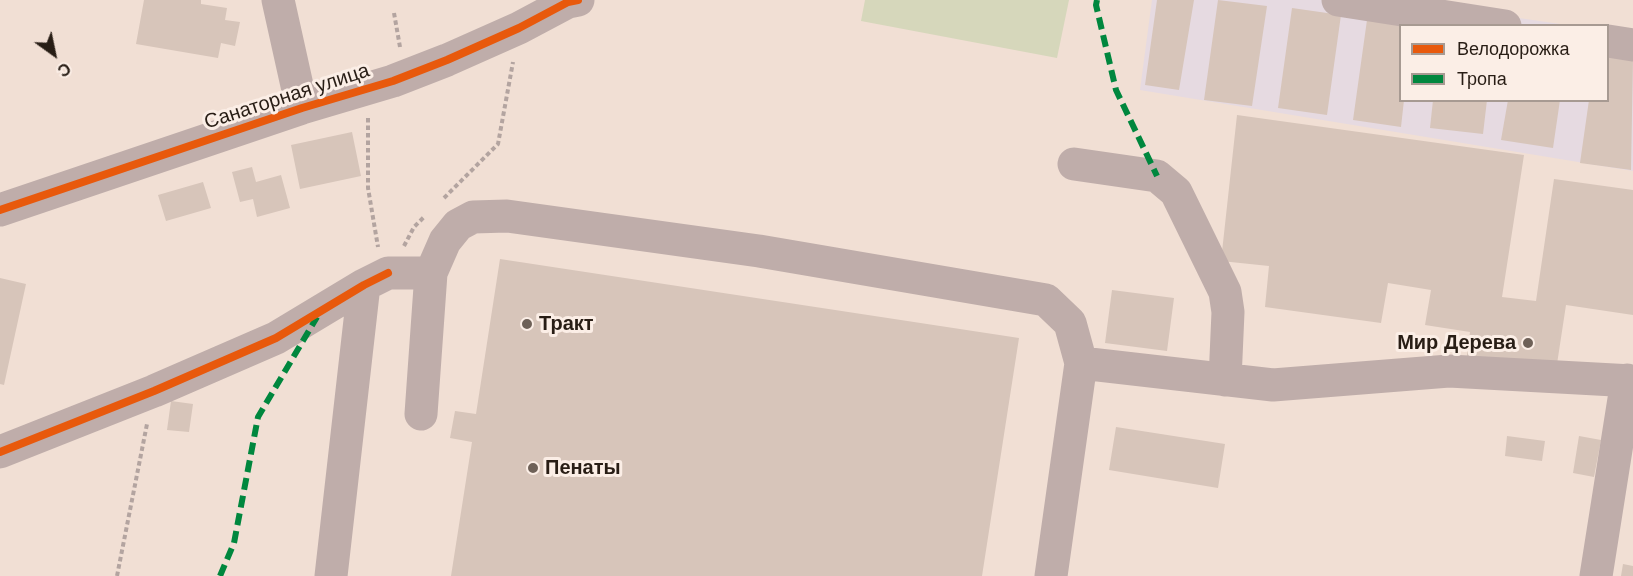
<!DOCTYPE html>
<meta charset="utf-8">
<style>
body{margin:0}
#map{position:relative;width:1633px;height:576px;overflow:hidden;background:#f1dfd4;font-family:Arial,sans-serif}
canvas{display:block}
.legend{position:absolute;left:1399px;top:24px;width:210px;height:78px;box-sizing:border-box;background:#fbeee6;border:2px solid #a79a92;margin:0;padding:8px 10px;list-style:none;font-size:18px;color:#281d15}
.legend li{display:flex;align-items:center;gap:12px;height:30px}
.legend b{width:30px;border:2px solid #a79a92}
.north{position:absolute;left:24px;top:24px;width:60px;height:60px;-webkit-text-stroke:4px #fbeee6;paint-order:stroke;rotate:147deg;font-size:16px;font-weight:700;line-height:24px;text-align:center;color:#281d15}
.north::after{content:'';display:block;margin:auto;width:21px;height:27px;background:#281d15;clip-path:polygon(50% 0,100% 100%,50% 72%,0 100%)}
</style>
<div id="map">
<canvas width="1633" height="576"></canvas>
<ul class="legend">
<li><b style="height:8px;background:#e8590c"></b>Велодорожка</li>
<li><b style="height:8px;background:#00873e"></b>Тропа</li>
</ul>
<div class="north">С</div>
</div>
<script>
const context = document.querySelector('canvas').getContext('2d');
context.lineJoin = 'round';
function fillPath(path, color) { context.fillStyle = color; context.fill(path, 'evenodd'); }
const shape = rows => new Path2D(rows.map(r => 'M' + r).join(''));
function stroke(path, color, width, dash) { context.strokeStyle = color; context.lineWidth = width; context.lineCap = dash ? 'butt' : 'round'; context.setLineDash(dash || []); context.stroke(path); }
function label(font, color, halo, rows, align = 'center') {
  context.font = font + ' Arial,sans-serif'; context.lineWidth = 6; context.setLineDash([]); context.textBaseline = 'middle'; context.strokeStyle = halo; context.fillStyle = color; for (const [text, x, y, turn = 0] of rows) {
    context.save(); context.translate(x, y); context.rotate((+turn || 0) * Math.PI / 180); context.textAlign = isNaN(turn) ? turn : align; if (halo) context.strokeText(text, 0, 0); context.fillText(text, 0, 0); context.restore();
  }
}
fillPath(shape([
 [1152,0,1395,0,1567,25,1400,26,1400,100,1608,100,1608,32,1633,35,1633,171,1140,90]
]), '#e6dae1');
fillPath(shape([
 [865,0,1069,0,1057,58,861,21]
]), '#d6d7bb');
fillPath(shape([
 [144,0,201,0,201,4,227,8,225,20,240,22,235,46,221,43,218,58,136,44],
 [1157,0,1194,0,1179,90,1145,85],
 [1218,0,1267,6,1252,106,1204,100],
 [1292,8,1341,15,1327,115,1278,108],
 [1367,20,1400,25,1400,100,1404,100,1401,127,1353,120],
 [1608,54,1633,58,1631,170,1580,163,1589,100,1608,100],
 [1433,100,1487,100,1483,134,1430,128],
 [1508,100,1560,100,1553,148,1501,140],
 [1237,115,1524,155,1502,297,1536,301,1554,179,1633,190,1633,315,1566,305,1557,364,1466,362,1470,332,1425,325,1431,290,1388,283,1381,323,1265,307,1269,266,1221,261],
 [352,132,361,176,300,189,291,145],
 [252,167,256,182,281,175,290,208,257,217,253,199,240,202,232,172],
 [203,182,211,208,166,221,158,195],
 [500,259,1019,338,982,576,451,576,472,442,450,438,455,411,476,414],
 [0,278,26,284,4,385,0,384],
 [1112,290,1174,298,1167,351,1105,343],
 [171,401,193,404,189,432,167,430],
 [1116,427,1225,444,1218,488,1109,470],
 [1507,436,1545,441,1542,461,1505,456],
 [1579,436,1601,440,1594,477,1573,473],
 [1623,564,1633,566,1633,576,1621,576]
]), '#d7c5ba');
stroke(shape([
 [394,13,400,47],
 [368,118,368,188,378,247],
 [444,198,498,144,513,62],
 [404,246,414,227,425,216],
 [117,576,147,424]
]), '#b3a4a0', 4, [4.5, 3]);
stroke(shape([
 [278,0,302,108],
 [1338,0,1505,26],
 [1608,41,1633,45],
 [1074,164,1157,176,1176,192,1225,292,1228,312,1225,380],
 [0,210,302,108,393,81,447,60,519,28,568,2,578,0],
 [431,273,445,241,458,225,473,217,507,216,759,251,1046,300,1070,323,1081,363,1273,385,1449,371,1633,381],
 [0,452,154,391,276,338,364,285,388,273,431,273,421,414],
 [331,576,364,285],
 [1051,576,1081,363],
 [1596,576,1627,380]
]), '#bfadaa', 33);
stroke(shape([
 [1097,0,1096,5,1116,90,1157,176],
 [220,576,234,543,258,417,317,317]
]), '#00873e', 6, [12, 6]);
stroke(shape([
 [0,210,302,108,393,81,447,60,519,28,568,2,578,0],
 [0,452,154,391,276,338,364,285,388,273]
]), '#e8590c', 8);
for (const [x, y, r, color] of [
 [527,324,6,"#6e6158"],
 [1528,343,6,"#6e6158"],
 [533,468,6,"#6e6158"]
]) { const dot = new Path2D(); dot.arc(x, y, r, 0, 2 * Math.PI); context.fillStyle = color; context.fill(dot); stroke(dot, '#fbeee6', 2); }
label('20px', '#281d15', '#fbeee6', [
 ["Санаторная улица",287,97,-18]
]);
label('bold 20px', '#281d15', '#fbeee6', [
 ["Тракт",539,324],
 ["Мир Дерева",1516,343,"right"],
 ["Пенаты",545,468]
], 'left');
</script>
